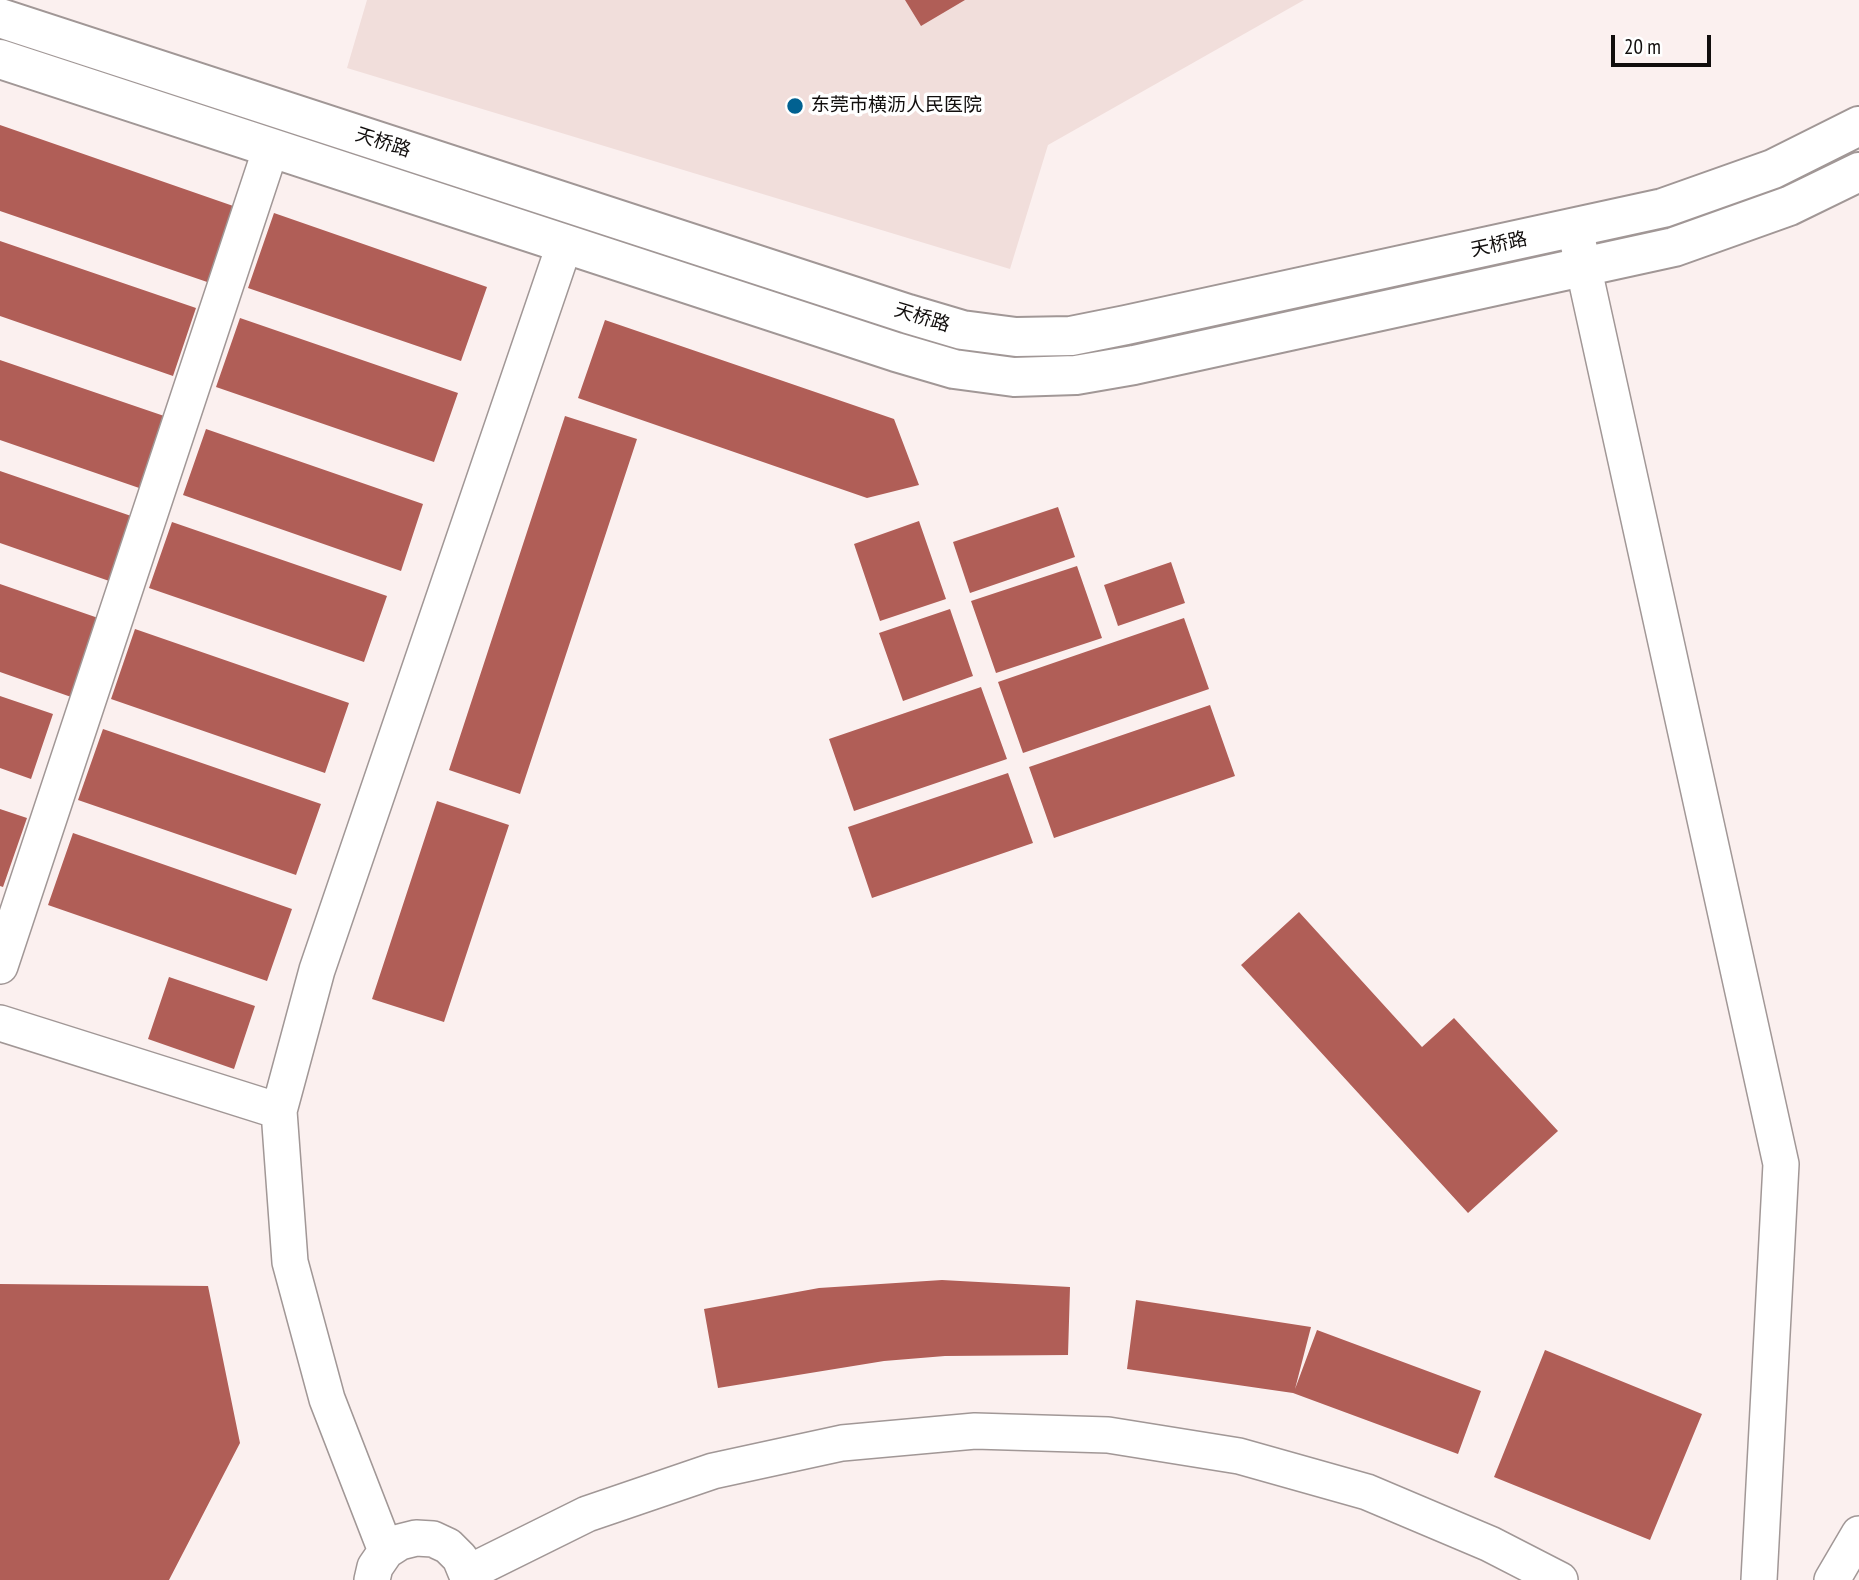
<!DOCTYPE html>
<meta charset="utf-8">
<style>
body{margin:0}
#map{position:relative;width:1859px;height:1580px;overflow:hidden;background:#fbf0ef;font-family:"PT Sans Narrow",sans-serif}
canvas{display:block}
.scale{position:absolute;left:1611px;top:35px;width:100px;height:32px;box-sizing:border-box;border:4px solid #110e0d;border-top:0;padding-left:9px;font-size:21px;line-height:24px;white-space:nowrap;color:#110e0d;-webkit-text-stroke:5px #fff;paint-order:stroke}
</style>
<div id="map">
<canvas width="1859" height="1580"></canvas>
<div class="scale">20 m</div>
</div>
<script>
const context = document.querySelector('canvas').getContext('2d');
context.lineJoin = 'round';
function fillPath(path, color) { context.fillStyle = color; context.fill(path, 'evenodd'); }
const shape = rows => new Path2D(rows.map(r => 'M' + r).join(''));
function stroke(path, color, width, dash) { context.strokeStyle = color; context.lineWidth = width; context.lineCap = dash ? 'butt' : 'round'; context.setLineDash(dash || []); context.stroke(path); }
function label(font, color, halo, rows, align = 'center') {
  context.font = font + ' "PT Sans Narrow","Noto Sans SC",sans-serif'; context.lineWidth = 7; context.setLineDash([]); context.textBaseline = 'middle'; context.strokeStyle = halo; context.fillStyle = color; for (const [text, x, y, turn = 0] of rows) {
    context.save(); context.translate(x, y); context.rotate((+turn || 0) * Math.PI / 180); context.textAlign = isNaN(turn) ? turn : align; if (halo) context.strokeText(text, 0, 0); context.fillText(text, 0, 0); context.restore();
  }
}
fillPath(shape([
 [367,0,1304,0,1048,145,1010,269,347,68]
]), '#f1dedb');
fillPath(shape([
 [905,0,965,0,921,26],
 [0,125,239,208,213,284,0,211],
 [274,213,487,287,461,361,248,288],
 [0,241,196,308,173,376,0,316],
 [240,318,458,393,434,462,216,387],
 [605,320,894,419,919,485,867,498,578,398],
 [0,360,170,418,145,490,0,440],
 [565,416,637,439,520,794,449,770],
 [206,429,423,504,401,571,183,495],
 [0,471,137,518,115,583,0,543],
 [1058,507,1075,557,970,593,953,542],
 [919,521,946,599,880,621,854,544],
 [172,522,387,596,364,662,149,588],
 [1171,562,1185,603,1118,626,1104,585],
 [1077,566,1102,638,996,673,971,601],
 [0,584,101,619,74,698,0,672],
 [950,609,973,676,903,701,879,633],
 [1184,618,1209,689,1023,753,998,682],
 [135,629,349,703,325,773,111,699],
 [981,687,1007,759,854,811,829,739],
 [0,696,53,714,31,779,0,768],
 [1210,705,1235,776,1054,838,1029,767],
 [103,729,321,804,296,875,78,800],
 [1008,773,1033,843,872,898,848,827],
 [437,801,509,825,444,1022,372,999],
 [0,809,27,818,3,887,0,886],
 [73,833,292,909,267,981,48,905],
 [1299,912,1422,1047,1454,1018,1558,1131,1468,1213,1241,965],
 [169,977,255,1006,234,1069,148,1039],
 [942,1280,1070,1287,1068,1355,945,1356,884,1361,718,1388,704,1309,819,1288],
 [0,1284,208,1286,240,1443,169,1580,0,1580],
 [1136,1300,1311,1327,1295,1389,1317,1330,1481,1391,1458,1454,1293,1393,1127,1369],
 [1545,1350,1702,1414,1650,1540,1494,1477]
]), '#b05e57');
const minor = shape([
 [1577,238,1781,1164,1759,1580],
 [0,966,271,148],
 [0,1023,279,1111],
 [386,1551,327,1399,290,1262,279,1111,317,970,565,243],
 [468,1573,587,1514,713,1471,842,1443,975,1431,1108,1435,1239,1456,1367,1492,1490,1544,1560,1580],
 [372,1580,375,1567,386,1551,400,1542,416,1538,433,1539,448,1546,460,1558,469,1580],
 [1832,1580,1859,1534]
]);
const secondary = shape([
 [0,18,908,314,962,330,1016,337,1071,336,1126,325,1663,208,1773,169,1859,126],
 [0,59,896,352,954,369,1014,377,1076,375,1134,365,1674,247,1789,206,1859,172]
]);
stroke(minor, '#a19796', 38);
stroke(secondary, '#a19796', 42);
stroke(minor, '#fff', 35);
stroke(secondary, '#fff', 38);
for (const [x, y, r, color] of [
 [795,106,9,"#016191"]
]) { const dot = new Path2D(); dot.arc(x, y, r, 0, 2 * Math.PI); context.fillStyle = color; context.fill(dot); stroke(dot, '#fff', 2.5); }
label('19px', '#110e0d', '#fff', [
 ["东莞市横沥人民医院",811,106]
], 'left');
label('19px', '#110e0d', '#fff', [
 ["天桥路",383,143,18],
 ["天桥路",1499,245,-12],
 ["天桥路",922,318,17]
]);
</script>
